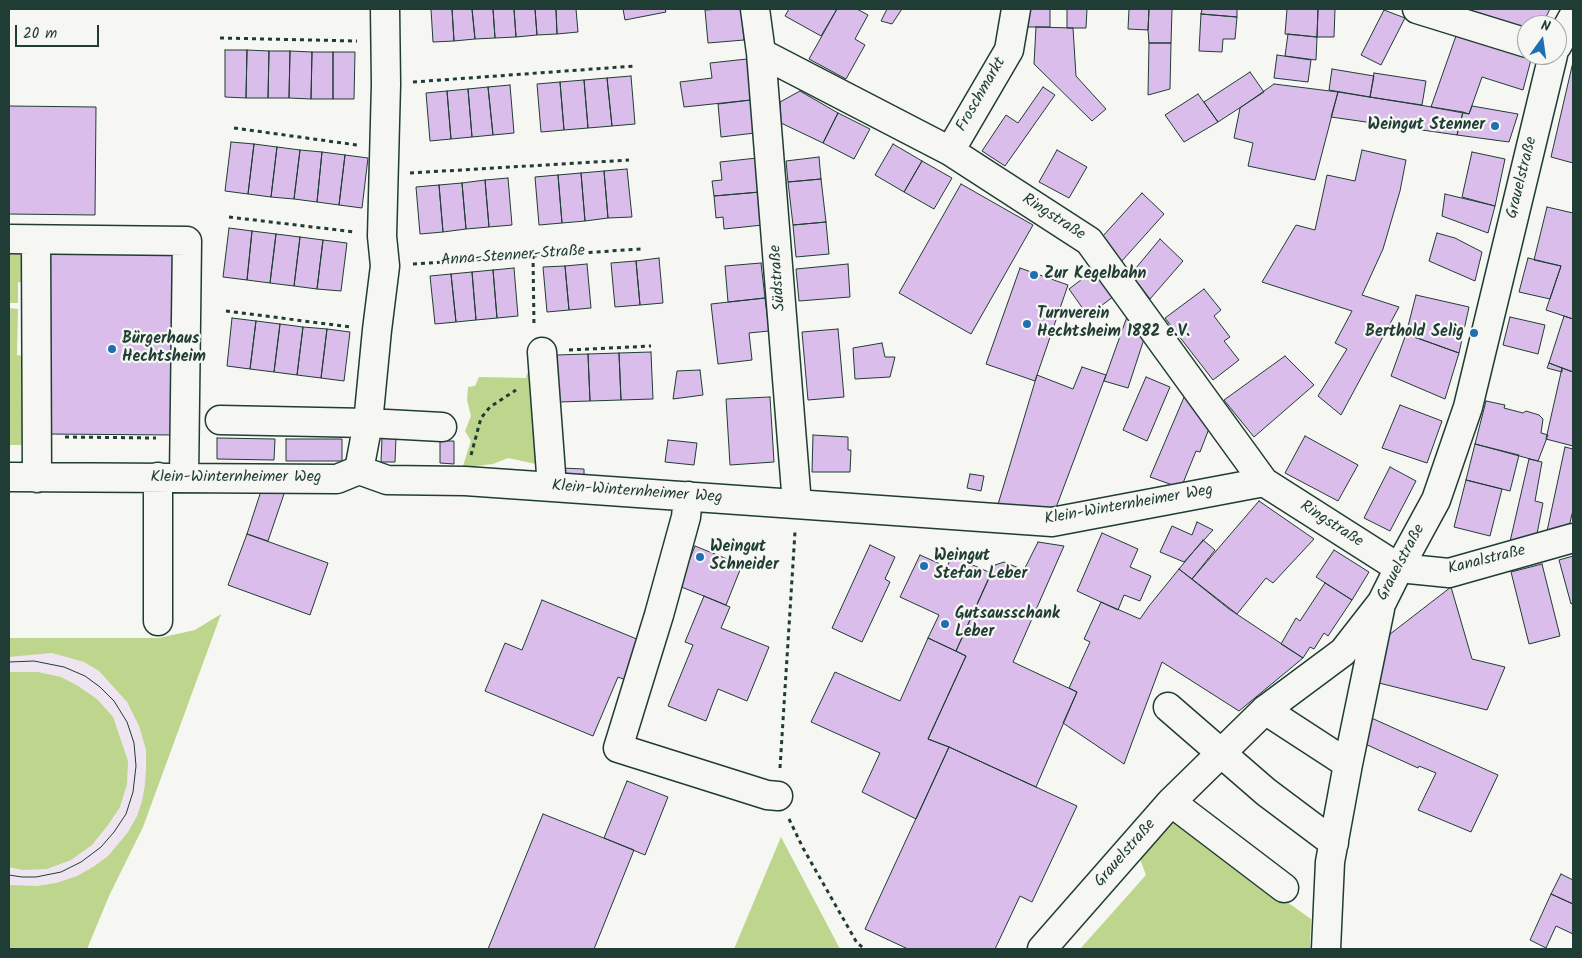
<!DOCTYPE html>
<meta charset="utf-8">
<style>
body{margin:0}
#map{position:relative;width:1582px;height:958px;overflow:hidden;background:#f6f6f2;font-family:Kalam,sans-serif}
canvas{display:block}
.frame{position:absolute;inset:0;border:10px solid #1f3d34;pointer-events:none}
.north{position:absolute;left:1517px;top:15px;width:50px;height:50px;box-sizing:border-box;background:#f6f6f2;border:1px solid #a0aca6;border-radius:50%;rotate:14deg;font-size:14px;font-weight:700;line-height:20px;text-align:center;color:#1f3d34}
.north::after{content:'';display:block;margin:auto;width:18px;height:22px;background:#1f6fb2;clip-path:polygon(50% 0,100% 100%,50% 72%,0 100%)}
.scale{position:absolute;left:15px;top:25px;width:84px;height:22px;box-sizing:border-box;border:2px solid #1f3d34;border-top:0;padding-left:6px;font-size:15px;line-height:18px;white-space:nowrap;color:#1f3d34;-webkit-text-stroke:4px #f6f6f2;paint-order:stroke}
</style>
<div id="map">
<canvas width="1582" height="958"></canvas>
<div class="frame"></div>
<div class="north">N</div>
<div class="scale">20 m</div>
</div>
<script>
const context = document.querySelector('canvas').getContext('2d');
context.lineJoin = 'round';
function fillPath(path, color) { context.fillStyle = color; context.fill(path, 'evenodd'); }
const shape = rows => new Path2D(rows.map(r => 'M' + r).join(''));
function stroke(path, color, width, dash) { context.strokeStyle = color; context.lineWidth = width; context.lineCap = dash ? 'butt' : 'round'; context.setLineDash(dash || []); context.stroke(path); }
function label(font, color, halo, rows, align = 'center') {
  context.font = font + ' Kalam,sans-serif'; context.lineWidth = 4.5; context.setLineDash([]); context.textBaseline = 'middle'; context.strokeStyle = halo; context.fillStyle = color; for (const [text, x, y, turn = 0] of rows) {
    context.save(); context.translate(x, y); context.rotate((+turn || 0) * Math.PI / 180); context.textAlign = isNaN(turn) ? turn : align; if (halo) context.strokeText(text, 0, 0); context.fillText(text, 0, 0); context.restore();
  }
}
fillPath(shape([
 [52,653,84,662,99,671,127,702,139,726,146,750,145,784,142,801,137,816,128,832,108,856,93,867,77,876,56,883,36,886,13,886,9,885,9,657]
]), '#eee5f0');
fillPath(shape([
 [9,241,16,246,25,256,25,283,18,282,18,303,9,303],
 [9,308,18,309,17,355,24,356,24,445,9,445],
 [527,373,535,374,542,469,536,464,508,458,493,464,476,466,460,475,471,441,465,431,471,416,467,400,468,387,475,386,479,377,526,378],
 [221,614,143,827,109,896,87,949,9,949,9,885,36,886,56,883,77,876,93,867,108,856,128,832,137,816,142,801,145,784,146,766,146,750,139,726,127,702,99,671,84,662,52,653,9,657,9,638,159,638,195,630],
 [9,672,38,672,61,677,78,686,97,699,113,717,128,761,127,784,120,807,108,825,92,845,71,860,47,869,23,870,9,867],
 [1174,822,1311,919,1310,949,1080,949,1146,875,1140,859],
 [781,837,840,949,734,949]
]), '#bdd58c');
const building = shape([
 [431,9,452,9,454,41,433,42,431,9],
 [452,9,472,9,475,39,454,41,452,9],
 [472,9,493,9,495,38,475,39,472,9],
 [493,9,514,9,516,37,495,38,493,9],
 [514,9,535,9,537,35,516,37,514,9],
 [535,9,556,9,557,34,537,35,535,9],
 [556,9,576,9,578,32,557,34,556,9],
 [623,9,665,9,666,12,625,20,623,9],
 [723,9,741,9,744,40,708,43,705,10,723,9],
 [789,9,837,9,821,36,785,16,789,9],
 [837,9,857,9,868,15,855,39,865,45,846,79,809,59,837,9],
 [887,9,902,9,892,24,881,21,887,9],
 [1027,9,1050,9,1050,27,1028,27,1027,9],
 [1067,9,1087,9,1086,28,1067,28,1067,9],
 [1116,9,1149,9,1148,30,1128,29,1129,9,1116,9],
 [1149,9,1172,9,1171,43,1149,43,1148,30,1149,9],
 [1202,9,1237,9,1237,17,1201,14,1202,9],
 [1287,9,1318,9,1317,37,1285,34,1287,9],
 [1318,9,1335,9,1334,37,1317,37,1318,9],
 [1447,9,1550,9,1542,25,1527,25,1527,36,1447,9],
 [1384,10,1405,18,1381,65,1361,55,1384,10],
 [1201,14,1237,17,1235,39,1223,39,1222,52,1199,51,1201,14],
 [1036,27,1073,28,1076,76,1106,109,1092,121,1034,64,1036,27],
 [1457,33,1532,56,1523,90,1482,77,1469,114,1431,107,1457,33],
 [1288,34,1317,37,1316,60,1285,56,1288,34],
 [1149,43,1171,43,1170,89,1148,95,1149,43],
 [225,50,247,50,246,98,225,97,225,50],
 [247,50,269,51,268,98,246,98,247,50],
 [269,51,290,51,289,98,268,98,269,51],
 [290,51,312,52,311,99,289,98,290,51],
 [312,52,333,52,333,99,311,99,312,52],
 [333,52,355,52,354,99,333,99,333,52],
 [1277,55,1311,60,1308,82,1274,78,1277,55],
 [747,59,751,100,684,107,680,82,712,78,710,63,747,59],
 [1573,62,1573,163,1551,157,1573,62],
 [1332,69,1374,76,1370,97,1329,90,1332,69],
 [1250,72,1264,92,1218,122,1204,102,1250,72],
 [1374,73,1426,81,1422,105,1370,97,1374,73],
 [631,76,635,124,612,126,607,78,631,76],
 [607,78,612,126,588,128,584,80,607,78],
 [584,80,588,128,564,130,560,82,584,80],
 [560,82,564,130,541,132,537,84,560,82],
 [1274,84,1338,92,1315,180,1248,166,1253,143,1234,138,1240,108,1274,84],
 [510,85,514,133,493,135,488,87,510,85],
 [488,87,493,135,472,137,468,89,488,87],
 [1043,87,1055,95,1005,166,982,151,1006,115,1018,123,1043,87],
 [468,89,472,137,451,139,447,91,468,89],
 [447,91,451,139,430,141,426,93,447,91],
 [800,91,838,113,823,143,781,123,780,102,800,91],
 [1338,92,1463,112,1457,135,1331,117,1338,92],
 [1198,94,1218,122,1184,142,1165,115,1198,94],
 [751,100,755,133,721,137,718,104,751,100],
 [9,106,96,107,95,215,9,214,9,106],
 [1472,106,1518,114,1509,142,1457,135,1463,112,1469,114,1472,106],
 [838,113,870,129,854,159,823,143,838,113],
 [231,142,254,144,248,194,225,191,231,142],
 [254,144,277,147,271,197,248,194,254,144],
 [893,144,922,161,904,192,875,175,893,144],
 [277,147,300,150,294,199,271,197,277,147],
 [300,150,322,152,317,202,294,199,300,150],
 [1057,150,1087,167,1069,198,1039,182,1057,150],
 [1362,150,1406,160,1400,191,1383,249,1362,295,1399,307,1341,415,1318,396,1347,349,1335,343,1352,311,1262,282,1296,225,1315,230,1327,175,1355,181,1362,150],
 [322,152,345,155,339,205,317,202,322,152],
 [1472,152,1505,159,1495,206,1462,197,1472,152],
 [345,155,368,158,362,208,339,205,345,155],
 [819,157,821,179,788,182,786,161,819,157],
 [757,158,760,192,714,196,712,181,722,180,720,162,757,158],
 [922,161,952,178,934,209,904,192,922,161],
 [627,169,632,217,608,218,604,171,627,169],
 [604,171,608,218,585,221,581,173,604,171],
 [581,173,585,221,562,223,558,175,581,173],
 [558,175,562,223,539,225,535,177,558,175],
 [508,178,512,225,489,227,485,180,508,178],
 [821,179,826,222,793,225,788,182,821,179],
 [485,180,489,227,466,229,462,183,485,180],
 [462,183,466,229,443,232,439,185,462,183],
 [961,184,1033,225,971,334,899,293,961,184],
 [439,185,443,232,420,234,416,187,439,185],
 [760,192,763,225,724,229,723,217,716,218,714,196,760,192],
 [1142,193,1164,214,1121,262,1102,237,1142,193],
 [1445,194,1495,206,1488,233,1442,216,1445,194],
 [1547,207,1573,213,1573,319,1546,310,1561,266,1534,260,1547,207],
 [826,222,829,254,796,257,793,225,826,222],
 [229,228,252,231,247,280,223,277,229,228],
 [252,231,276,234,270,283,247,280,252,231],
 [1437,233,1455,238,1482,252,1475,281,1429,261,1437,233],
 [276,234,300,237,294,286,270,283,276,234],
 [300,237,323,240,317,289,294,286,300,237],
 [1160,239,1183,261,1150,299,1131,274,1160,239],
 [323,240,347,243,341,291,317,289,323,240],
 [48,246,178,247,176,435,46,434,48,246],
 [659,258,663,303,640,305,636,261,659,258],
 [1528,258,1561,266,1550,299,1519,292,1528,258],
 [636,261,640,305,615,307,611,263,636,261],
 [761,263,765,298,728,302,725,266,761,263],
 [587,264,591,308,569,310,565,266,587,264],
 [848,264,850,297,799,301,796,269,848,264],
 [565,266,569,310,547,312,543,267,565,266],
 [514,268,518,316,497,318,493,270,514,268],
 [1020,268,1068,285,1035,381,986,364,1020,268],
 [493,270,497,318,476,320,472,272,493,270],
 [1094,270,1114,296,1088,316,1069,289,1094,270],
 [472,272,476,320,456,322,451,274,472,272],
 [451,274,456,322,435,324,430,276,451,274],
 [1204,289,1221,310,1214,316,1230,337,1224,341,1239,360,1213,380,1165,318,1204,289],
 [1416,295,1469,307,1459,353,1406,334,1416,295],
 [765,298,769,331,749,333,752,360,718,364,711,304,765,298],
 [1128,314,1145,336,1128,388,1104,381,1128,314],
 [1564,316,1573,319,1573,372,1549,363,1564,316],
 [1510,317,1545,325,1538,354,1503,345,1510,317],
 [232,318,256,321,250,369,227,366,232,318],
 [256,321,280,324,274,372,250,369,256,321],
 [280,324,303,327,297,375,274,372,280,324],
 [303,327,327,329,321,378,297,375,303,327],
 [327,329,350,332,344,381,321,378,327,329],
 [838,329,844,397,808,400,802,332,838,329],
 [1406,334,1459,353,1445,399,1391,376,1406,334],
 [882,343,885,357,895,357,890,377,855,379,853,348,882,343],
 [651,352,653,399,621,400,619,353,651,352],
 [619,353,621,400,590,401,588,354,619,353],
 [588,354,590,401,559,402,557,355,588,354],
 [1285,356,1314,385,1254,437,1224,400,1285,356],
 [1549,363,1562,368,1562,372,1547,368,1549,363],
 [1082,367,1106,375,1054,513,996,511,1037,375,1073,389,1082,367],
 [1562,368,1573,372,1573,446,1546,439,1562,368],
 [700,370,703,395,673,399,677,371,700,370],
 [1146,377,1170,387,1147,441,1123,430,1146,377],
 [1185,395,1210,426,1200,452,1196,451,1181,488,1150,477,1185,395],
 [770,397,774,462,730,465,726,399,770,397],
 [1486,401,1505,405,1504,408,1523,413,1526,411,1539,415,1543,419,1541,433,1548,435,1538,461,1475,444,1486,401],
 [1400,405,1442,421,1427,463,1382,448,1400,405],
 [813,435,848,437,848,450,851,450,850,472,812,472,813,435],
 [1305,436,1358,465,1338,501,1285,473,1305,436],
 [217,438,275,439,274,460,217,459,217,438],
 [382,438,396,438,395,462,381,462,382,438],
 [286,439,342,439,342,461,286,461,286,439],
 [668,440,697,443,694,465,665,462,668,440],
 [440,441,454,441,454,464,440,463,440,441],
 [1475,444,1519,455,1510,491,1466,480,1475,444],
 [1565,447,1573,449,1573,510,1568,531,1546,536,1565,447],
 [1529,459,1542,462,1535,501,1543,503,1536,539,1509,546,1529,459],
 [1390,467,1416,481,1390,531,1364,518,1390,467],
 [561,468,584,469,584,480,561,479,561,468],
 [970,474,984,476,981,491,967,488,970,474],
 [1466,480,1502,489,1490,536,1454,527,1466,480],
 [261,491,285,491,268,541,247,534,261,491],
 [1259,501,1314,539,1273,583,1266,578,1237,614,1192,579,1259,501],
 [1197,522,1213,530,1184,562,1160,552,1172,526,1192,535,1197,522],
 [1102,533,1138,549,1130,567,1151,576,1140,601,1124,595,1118,610,1077,591,1102,533],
 [247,534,328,563,310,615,228,585,247,534],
 [1203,540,1215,550,1192,579,1179,569,1203,540],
 [1038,542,1064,546,1013,662,1077,692,1036,787,949,747,928,739,966,656,956,651,995,565,1004,562,1024,570,1038,542],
 [870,545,895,557,885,579,890,582,862,642,832,628,870,545],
 [695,546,742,565,726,605,679,586,695,546],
 [1334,550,1369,572,1352,600,1316,577,1334,550],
 [920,555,947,567,952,556,991,573,956,651,928,638,939,615,900,597,920,555],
 [1573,556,1573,603,1571,604,1559,560,1573,556],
 [1542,564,1560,636,1529,644,1511,572,1542,564],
 [1179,569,1229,609,1303,658,1239,711,1162,662,1124,764,1063,723,1077,692,1069,688,1090,642,1084,639,1101,602,1140,619,1149,606,1179,569],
 [1325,583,1352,600,1328,636,1324,633,1314,649,1310,647,1303,658,1281,644,1296,618,1300,621,1325,583],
 [1451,587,1472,659,1505,667,1487,710,1375,682,1385,638,1451,587],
 [704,596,730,607,721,628,769,647,747,701,718,689,706,721,668,706,693,645,685,642,704,596],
 [542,600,644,642,628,681,618,677,593,736,485,691,505,643,522,650,542,600],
 [928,638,966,656,928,739,949,747,916,819,862,792,880,753,811,722,835,672,900,701,928,638],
 [1367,716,1498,775,1471,832,1418,810,1436,773,1419,766,1418,768,1363,743,1367,716],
 [949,747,1077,806,1032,902,1020,896,995,949,908,949,865,929,949,747],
 [627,781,668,797,645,855,604,838,627,781],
 [543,814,634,850,594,949,488,949,543,814],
 [1561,874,1573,880,1573,904,1551,894,1561,874],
 [1551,894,1573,904,1573,934,1556,926,1546,948,1530,940,1551,894]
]);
fillPath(building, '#dabdeb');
stroke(building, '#1f3d34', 1);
const minor = shape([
 [755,9,761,53,797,504],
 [1417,9,1527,43],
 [1557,46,1573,17],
 [761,53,950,151,1089,241,1264,482,1399,568,1449,573,1573,538],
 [950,151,1009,50,1016,9],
 [9,239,187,241,184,478],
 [36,240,37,478],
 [542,352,552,487],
 [220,420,368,423,442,427],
 [359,470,368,423,377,330,385,266,382,236,386,84,385,9],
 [9,477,337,479,359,470,387,480,465,481,552,487,1052,522,1264,482],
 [688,496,686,517,659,615,618,748,767,795,778,796],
 [158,621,158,477],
 [1168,707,1266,792,1334,843],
 [1265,710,1348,764],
 [1171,802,1284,888],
 [1042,949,1171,802,1265,710,1343,652,1382,602,1399,568,1436,500,1468,407,1553,55],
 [1326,949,1330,862,1348,764,1380,609]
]);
stroke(minor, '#1f3d34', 31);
stroke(shape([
 [220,38,357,41],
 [413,82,635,66],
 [234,128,357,145],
 [410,173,629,160],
 [229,217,355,232],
 [533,255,534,327],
 [413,264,641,249],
 [226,311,351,327],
 [569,350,651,346],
 [65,437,156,438],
 [471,455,481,418,490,407,516,390],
 [780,768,795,532],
 [789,819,803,848,857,943,865,949]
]), '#1f3d34', 3, [4, 4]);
stroke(minor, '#f6f6f2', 28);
stroke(shape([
 [9,662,34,661,64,667,85,676,100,687,114,701,127,722,134,743,136,766,133,792,126,814,114,832,101,847,81,862,61,872,36,877,22,877,9,875]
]), '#1f3d34', 1);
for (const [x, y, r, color] of [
 [1495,126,5,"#1f6fb2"],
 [1034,275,5,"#1f6fb2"],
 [1027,324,5,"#1f6fb2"],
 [1474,333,5,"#1f6fb2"],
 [112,349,5,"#1f6fb2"],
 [700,557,5,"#1f6fb2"],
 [924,566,5,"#1f6fb2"],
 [945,624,5,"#1f6fb2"]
]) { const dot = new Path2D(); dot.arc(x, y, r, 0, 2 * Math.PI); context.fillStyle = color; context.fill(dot); stroke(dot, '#f6f6f2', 2); }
label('16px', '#1f3d34', '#f6f6f2', [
 ["Froschmarkt",982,95,-60],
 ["Grauelstraße",1523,178,-76],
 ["Ringstraße",1053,218,33],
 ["Anna-Stenner-Straße",513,257,-4],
 ["Südstraße",779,278,-94],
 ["Klein-Winternheimer Weg",236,478],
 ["Klein-Winternheimer Weg",637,493,4],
 ["Klein-Winternheimer Weg",1129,506,-10],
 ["Ringstraße",1331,525,33],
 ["Kanalstraße",1487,561,-14],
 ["Grauelstraße",1402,563,-62],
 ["Grauelstraße",1126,854,-49]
]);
label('bold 16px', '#1f3d34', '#f6f6f2', [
 ["Weingut Stenner",1485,126,"right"],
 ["Zur Kegelbahn",1044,275],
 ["Turnverein",1037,315],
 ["Hechtsheim 1882 e.V.",1037,333],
 ["Berthold Selig",1464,333,"right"],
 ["Bürgerhaus",122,340],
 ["Hechtsheim",122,358],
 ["Weingut",710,548],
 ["Schneider",710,566],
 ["Weingut",934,557],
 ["Stefan Leber",934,575],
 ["Gutsausschank",955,615],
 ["Leber",955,633]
], 'left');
</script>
